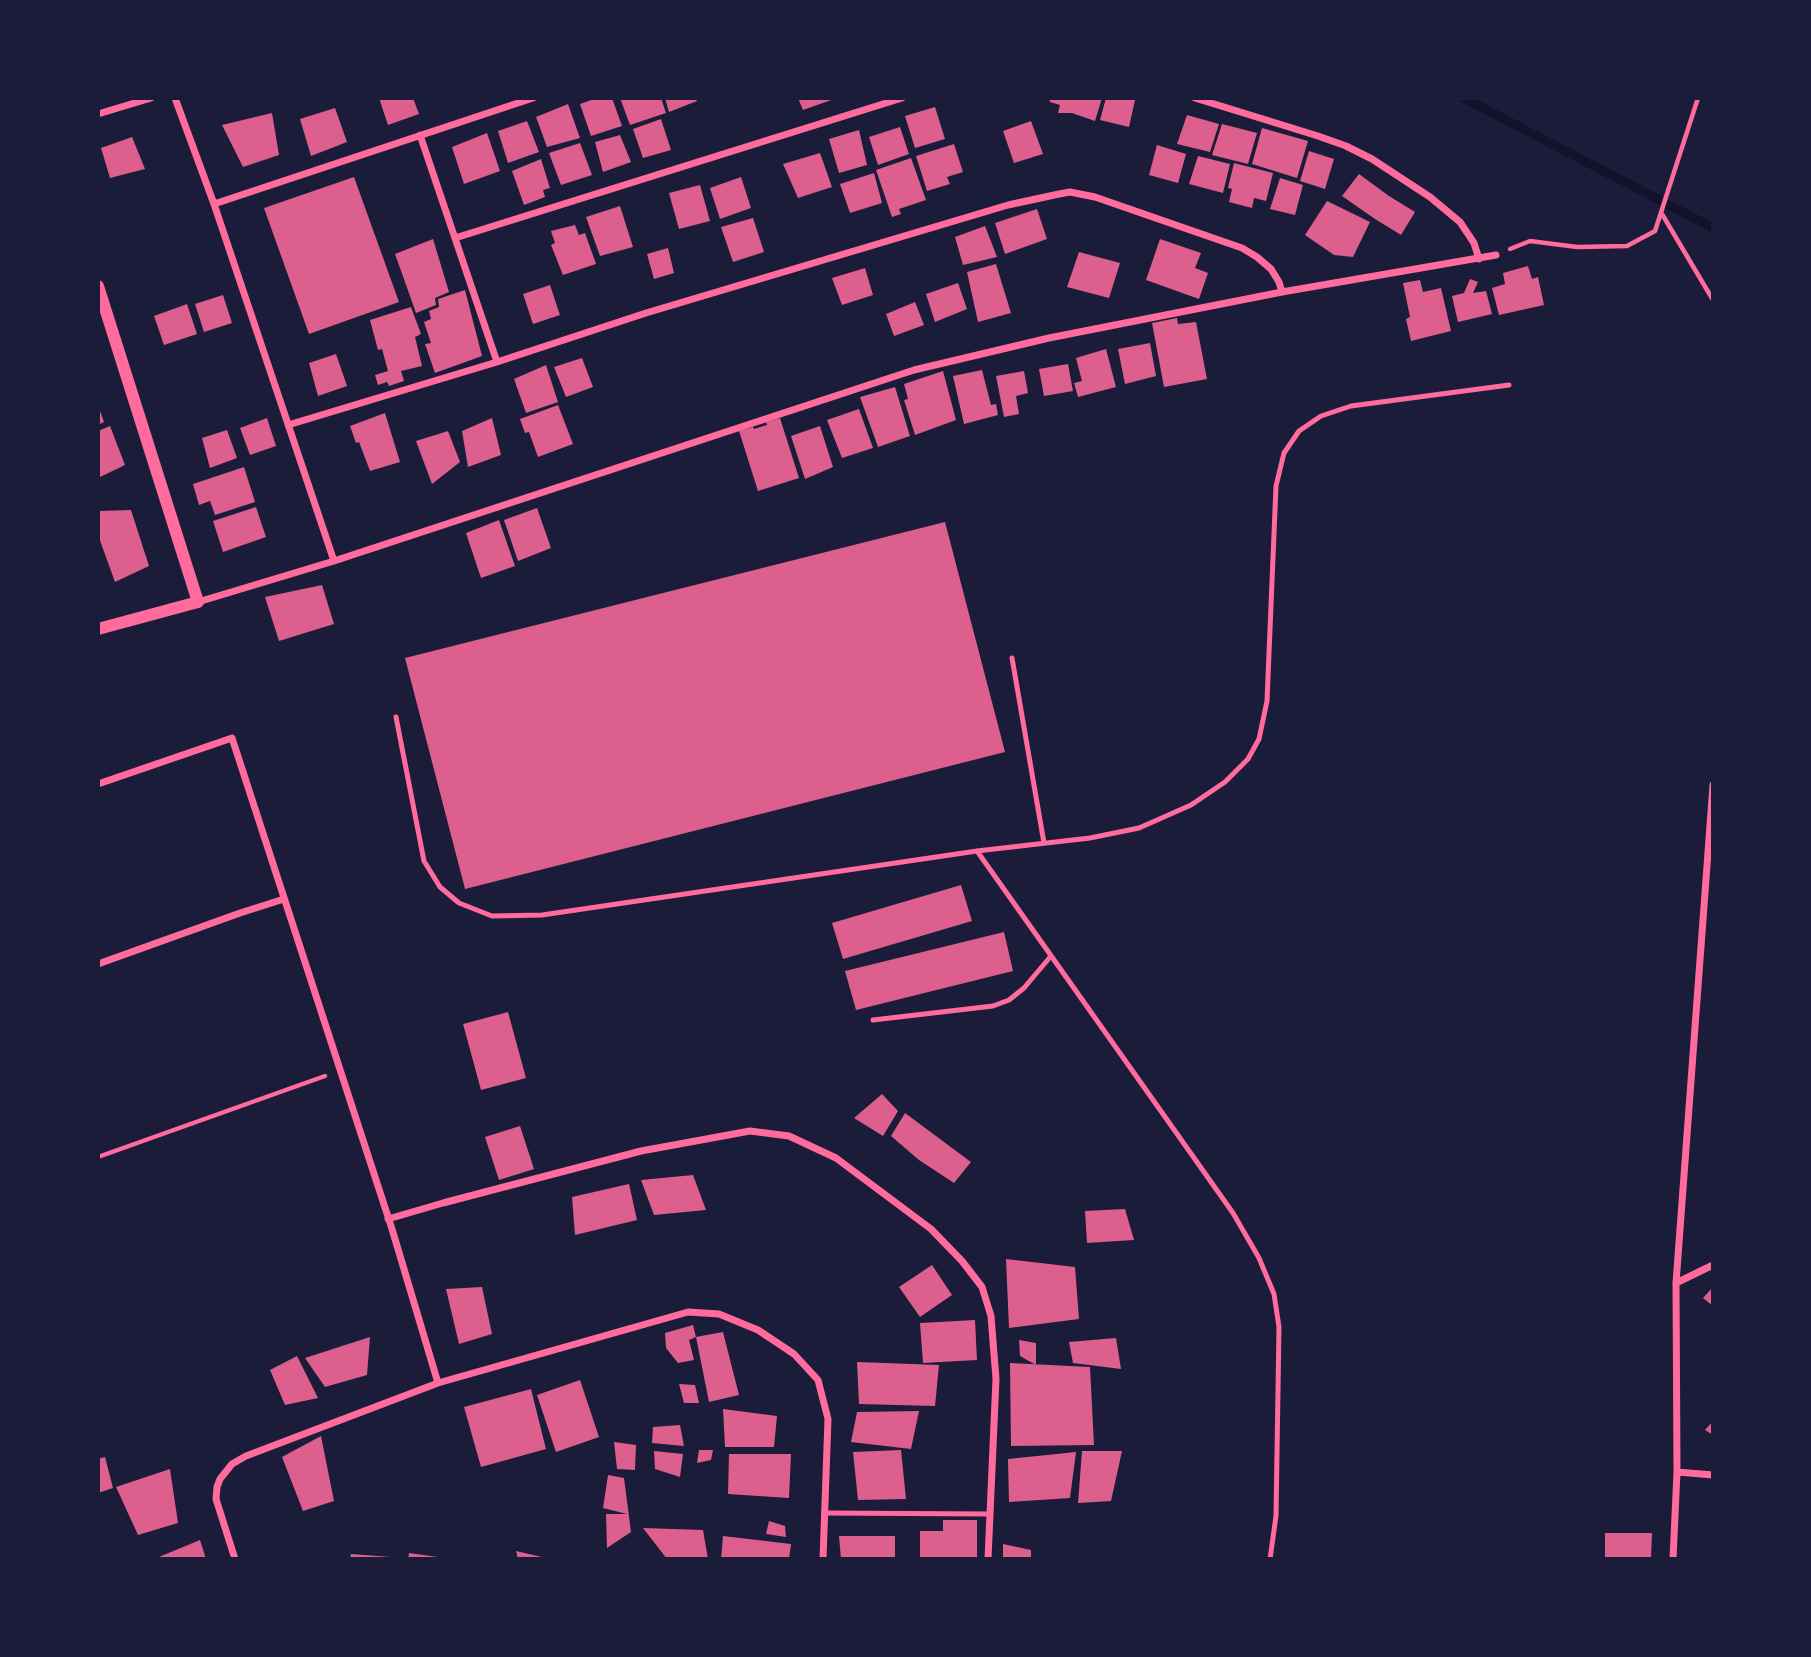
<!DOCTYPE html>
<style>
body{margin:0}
#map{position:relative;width:1811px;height:1657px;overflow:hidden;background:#1b1b3a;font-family:"Titillium Web",sans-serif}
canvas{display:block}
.frame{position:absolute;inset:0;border:100px solid #1b1b3a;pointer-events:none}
</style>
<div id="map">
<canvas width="1811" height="1657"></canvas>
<div class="frame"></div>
</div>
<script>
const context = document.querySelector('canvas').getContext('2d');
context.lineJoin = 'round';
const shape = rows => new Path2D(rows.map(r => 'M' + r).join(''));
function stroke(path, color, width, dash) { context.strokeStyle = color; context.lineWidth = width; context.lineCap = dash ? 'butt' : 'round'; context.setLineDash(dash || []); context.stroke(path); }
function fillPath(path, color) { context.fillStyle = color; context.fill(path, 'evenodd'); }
stroke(shape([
 [1464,98,1713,228]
]), '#12122b', 9);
fillPath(shape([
 [379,98,413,98,419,114,388,125],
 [597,98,612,98,622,126,591,136,580,104],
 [620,98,661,98,666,113,630,125],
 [665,98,696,98,697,101,669,112],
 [798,98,837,98,803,110],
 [1049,98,1102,98,1095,121,1072,113,1058,113,1060,105,1050,102],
 [1106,98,1127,98,1135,100,1129,127,1100,120],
 [568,104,580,138,547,147,536,117],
 [935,107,945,139,915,148,905,116],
 [335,108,347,142,311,156,300,119],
 [272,113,279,155,243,167,222,125],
 [1187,115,1219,124,1210,152,1177,144],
 [661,119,671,150,643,158,633,129],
 [527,121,539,152,508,163,498,131],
 [1031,121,1043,154,1014,163,1003,131],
 [1222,124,1257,133,1248,164,1212,155],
 [900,127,909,154,878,165,869,137],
 [1262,128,1308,141,1297,178,1252,164],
 [859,130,867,165,839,173,829,139],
 [487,133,500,171,464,184,452,147],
 [620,135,631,162,603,172,595,142],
 [132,137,145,169,110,178,101,148],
 [580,143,592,175,561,185,549,153],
 [954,144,963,172,947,177,950,184,927,191,916,156],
 [1157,145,1186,154,1178,183,1149,175],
 [1309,151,1334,159,1325,189,1300,181],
 [820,153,832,187,798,198,783,164],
 [1198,156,1230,164,1223,193,1189,184],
 [911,158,926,200,899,209,901,214,892,217,876,170],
 [541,159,550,188,543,190,545,197,524,205,512,171],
 [1234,163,1273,173,1266,201,1254,198,1252,208,1229,202,1232,189,1228,188],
 [874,173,882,203,850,213,840,184],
 [1359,174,1389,196,1415,212,1401,235,1375,219,1342,196],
 [354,177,399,302,309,334,264,208],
 [741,177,751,208,720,219,710,188],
 [1280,178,1303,185,1295,215,1270,209],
 [700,185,710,221,679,229,669,193],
 [1327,201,1370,222,1353,257,1334,255,1305,235],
 [620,206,633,247,600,256,586,217],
 [1037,209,1047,239,1005,254,995,223],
 [753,218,764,252,733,262,721,227],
 [575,225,579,235,585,233,596,264,563,275,551,245,555,243,551,231],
 [985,226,997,257,963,265,955,237],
 [433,239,449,292,435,298,436,305,416,313,395,254],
 [1160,239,1201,253,1195,268,1208,273,1199,299,1146,280],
 [668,248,674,273,654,279,647,254],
 [1079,252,1120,263,1109,298,1067,287],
 [996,264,1011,313,978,322,967,272],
 [1528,266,1532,279,1538,277,1544,305,1499,315,1492,288,1505,284,1503,273],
 [865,268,873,295,842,305,832,278],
 [1470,279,1478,282,1473,293,1486,291,1492,314,1458,322,1452,296,1464,293],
 [1420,280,1423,292,1441,288,1451,331,1411,341,1406,319,1410,317,1403,283],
 [958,283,967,309,935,322,926,294],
 [550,285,560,315,533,324,523,294],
 [465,290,482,356,435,373,425,344,431,343,424,322,431,319,429,311,439,307,438,299],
 [223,295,232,323,204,332,195,304],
 [915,302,924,325,894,336,886,314],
 [187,304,197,334,164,345,154,316],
 [411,307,421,334,415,337,422,366,401,371,404,381,389,386,387,382,378,385,375,375,388,371,382,349,378,350,370,320],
 [1177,318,1178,324,1196,322,1207,379,1164,387,1152,323],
 [1150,343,1156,376,1125,384,1118,349],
 [1106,349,1116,387,1078,397,1074,383,1082,381,1076,358],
 [336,354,347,386,318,396,309,363],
 [582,358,593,387,566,397,554,367],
 [1068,364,1073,391,1044,396,1039,369],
 [546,365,558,402,526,413,514,379],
 [982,370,991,405,996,404,998,415,964,424,953,376],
 [943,371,956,420,915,435,904,400,908,399,904,384],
 [1024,371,1028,393,1016,396,1019,414,1004,417,996,376],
 [895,387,910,436,878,447,860,397],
 [98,405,104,422,98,425],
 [558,405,573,444,538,457,529,432,525,433,520,419],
 [859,409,873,448,842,458,827,420],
 [385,413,400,462,370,471,359,442,356,443,350,426],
 [267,418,276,446,250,455,240,428],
 [492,418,501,455,468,467,462,431],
 [780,418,799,478,758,491,739,431,753,427,754,429,767,425,766,422],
 [110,426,125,465,98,478,98,431],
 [820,426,833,467,805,479,791,436],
 [227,430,237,458,210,468,202,438],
 [448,431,460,462,432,484,416,441],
 [244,467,255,502,215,515,210,501,199,505,193,484],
 [256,507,266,537,223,552,213,521],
 [537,508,551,548,518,561,504,520],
 [131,510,149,566,115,582,98,535,98,511],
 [499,520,515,566,481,578,466,533],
 [945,522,1005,752,465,889,405,658],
 [322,585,334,624,279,641,265,597],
 [961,885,972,921,843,959,832,923],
 [1004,932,1013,971,856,1010,845,971],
 [508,1012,526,1078,481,1090,463,1024],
 [882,1094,898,1111,883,1136,854,1118],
 [905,1113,971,1162,954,1183,919,1160,891,1136],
 [520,1126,534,1169,499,1180,485,1137],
 [693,1175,706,1210,654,1215,641,1180],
 [629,1184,637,1220,575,1235,572,1197],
 [1125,1209,1134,1240,1087,1243,1085,1211],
 [1006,1259,1075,1267,1079,1319,1009,1328],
 [932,1265,952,1295,920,1317,899,1287],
 [482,1287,492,1334,459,1344,446,1289],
 [1713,1287,1713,1306,1703,1298],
 [975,1320,977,1360,923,1363,920,1323],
 [693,1325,696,1337,723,1332,739,1395,709,1402,696,1337,689,1340,694,1360,678,1363,666,1348,665,1333],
 [370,1337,367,1375,325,1387,305,1358],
 [1116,1338,1121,1369,1073,1363,1069,1342],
 [1019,1340,1036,1343,1036,1365,1020,1356],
 [297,1356,318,1398,285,1405,270,1370],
 [857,1362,939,1365,935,1406,859,1404],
 [1010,1363,1090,1367,1094,1445,1011,1446],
 [580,1380,599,1437,556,1452,537,1395],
 [679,1384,695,1385,699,1403,684,1403],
 [531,1389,546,1449,481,1467,464,1407],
 [723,1409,777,1416,774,1447,725,1447],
 [919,1411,911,1449,851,1442,857,1412],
 [1713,1421,1713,1435,1705,1430],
 [680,1425,684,1446,652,1443,653,1427],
 [321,1436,334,1501,303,1511,282,1457],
 [614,1442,636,1445,635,1470,617,1469],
 [699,1450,713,1450,711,1460,697,1463],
 [901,1450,906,1499,858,1500,853,1452],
 [654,1451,683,1454,680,1477,655,1469],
 [1082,1451,1122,1451,1111,1501,1078,1503],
 [1076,1452,1070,1498,1009,1502,1008,1459],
 [729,1454,791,1454,789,1498,728,1494],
 [105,1457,113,1488,98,1493,98,1459],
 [170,1469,178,1523,138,1535,116,1487],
 [608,1475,624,1478,631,1532,607,1548,606,1514,627,1514,603,1508],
 [943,1520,977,1520,977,1559,920,1559,920,1531,943,1531],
 [769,1521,785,1526,786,1537,766,1534],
 [643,1528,703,1530,708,1559,667,1559],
 [1605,1533,1652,1533,1651,1559,1605,1559],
 [723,1536,791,1544,789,1559,721,1559],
 [839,1536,895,1536,895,1559,841,1559],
 [200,1540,206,1559,154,1559],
 [1003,1544,1031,1550,1031,1559,1003,1559],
 [516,1551,546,1558,546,1559,518,1559],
 [409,1553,438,1557,438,1559,408,1559],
 [351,1554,391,1557,391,1559,350,1559]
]), '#dd5f8e');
stroke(shape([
 [1662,214,1713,300],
 [1510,249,1530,241,1577,247,1627,246,1655,231,1698,98],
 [98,1157,325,1076]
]), '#ff6b9d', 4.5);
stroke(shape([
 [1012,658,1044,843],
 [396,717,424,861,440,887,459,903,492,916,542,915,977,851,1090,838,1139,828,1191,805,1225,782,1248,759,1259,739,1267,701,1276,486,1284,453,1299,431,1321,416,1351,406,1509,385],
 [977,851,1233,1213,1259,1258,1274,1294,1279,1327,1276,1516,1270,1559],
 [873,1020,993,1006,1009,1000,1024,988,1051,956],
 [824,1513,990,1514]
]), '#ff6b9d', 5);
stroke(shape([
 [175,98,214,204,334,561],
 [1195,98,1318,136,1346,146,1372,159,1430,197,1460,222,1474,243,1479,259],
 [98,114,151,98],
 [420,135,497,362],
 [214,204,533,98],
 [455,238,902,98],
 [288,425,497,362,646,313,1008,205,1059,194,1070,192,1095,197,1242,248,1257,257,1271,269,1279,282,1282,292],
 [198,602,334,561,914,370,1049,338,1282,292,1496,255],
 [98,784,232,738,392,1229,438,1383],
 [98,964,240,913,284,899],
 [388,1219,443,1203,641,1151,750,1131,789,1136,836,1158,931,1229,962,1261,982,1287,991,1316,996,1379,988,1559],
 [1676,1283,1713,1265],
 [1677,1472,1713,1475],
 [235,1559,216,1499,217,1487,220,1479,232,1464,246,1456,438,1383,688,1312,719,1314,758,1330,794,1354,818,1380,828,1419,823,1559],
 [1673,1559,1677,1472,1676,1283,1713,785]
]), '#ff6b9d', 7);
stroke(shape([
 [98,286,198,602,98,629]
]), '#ff6b9d', 12);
</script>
